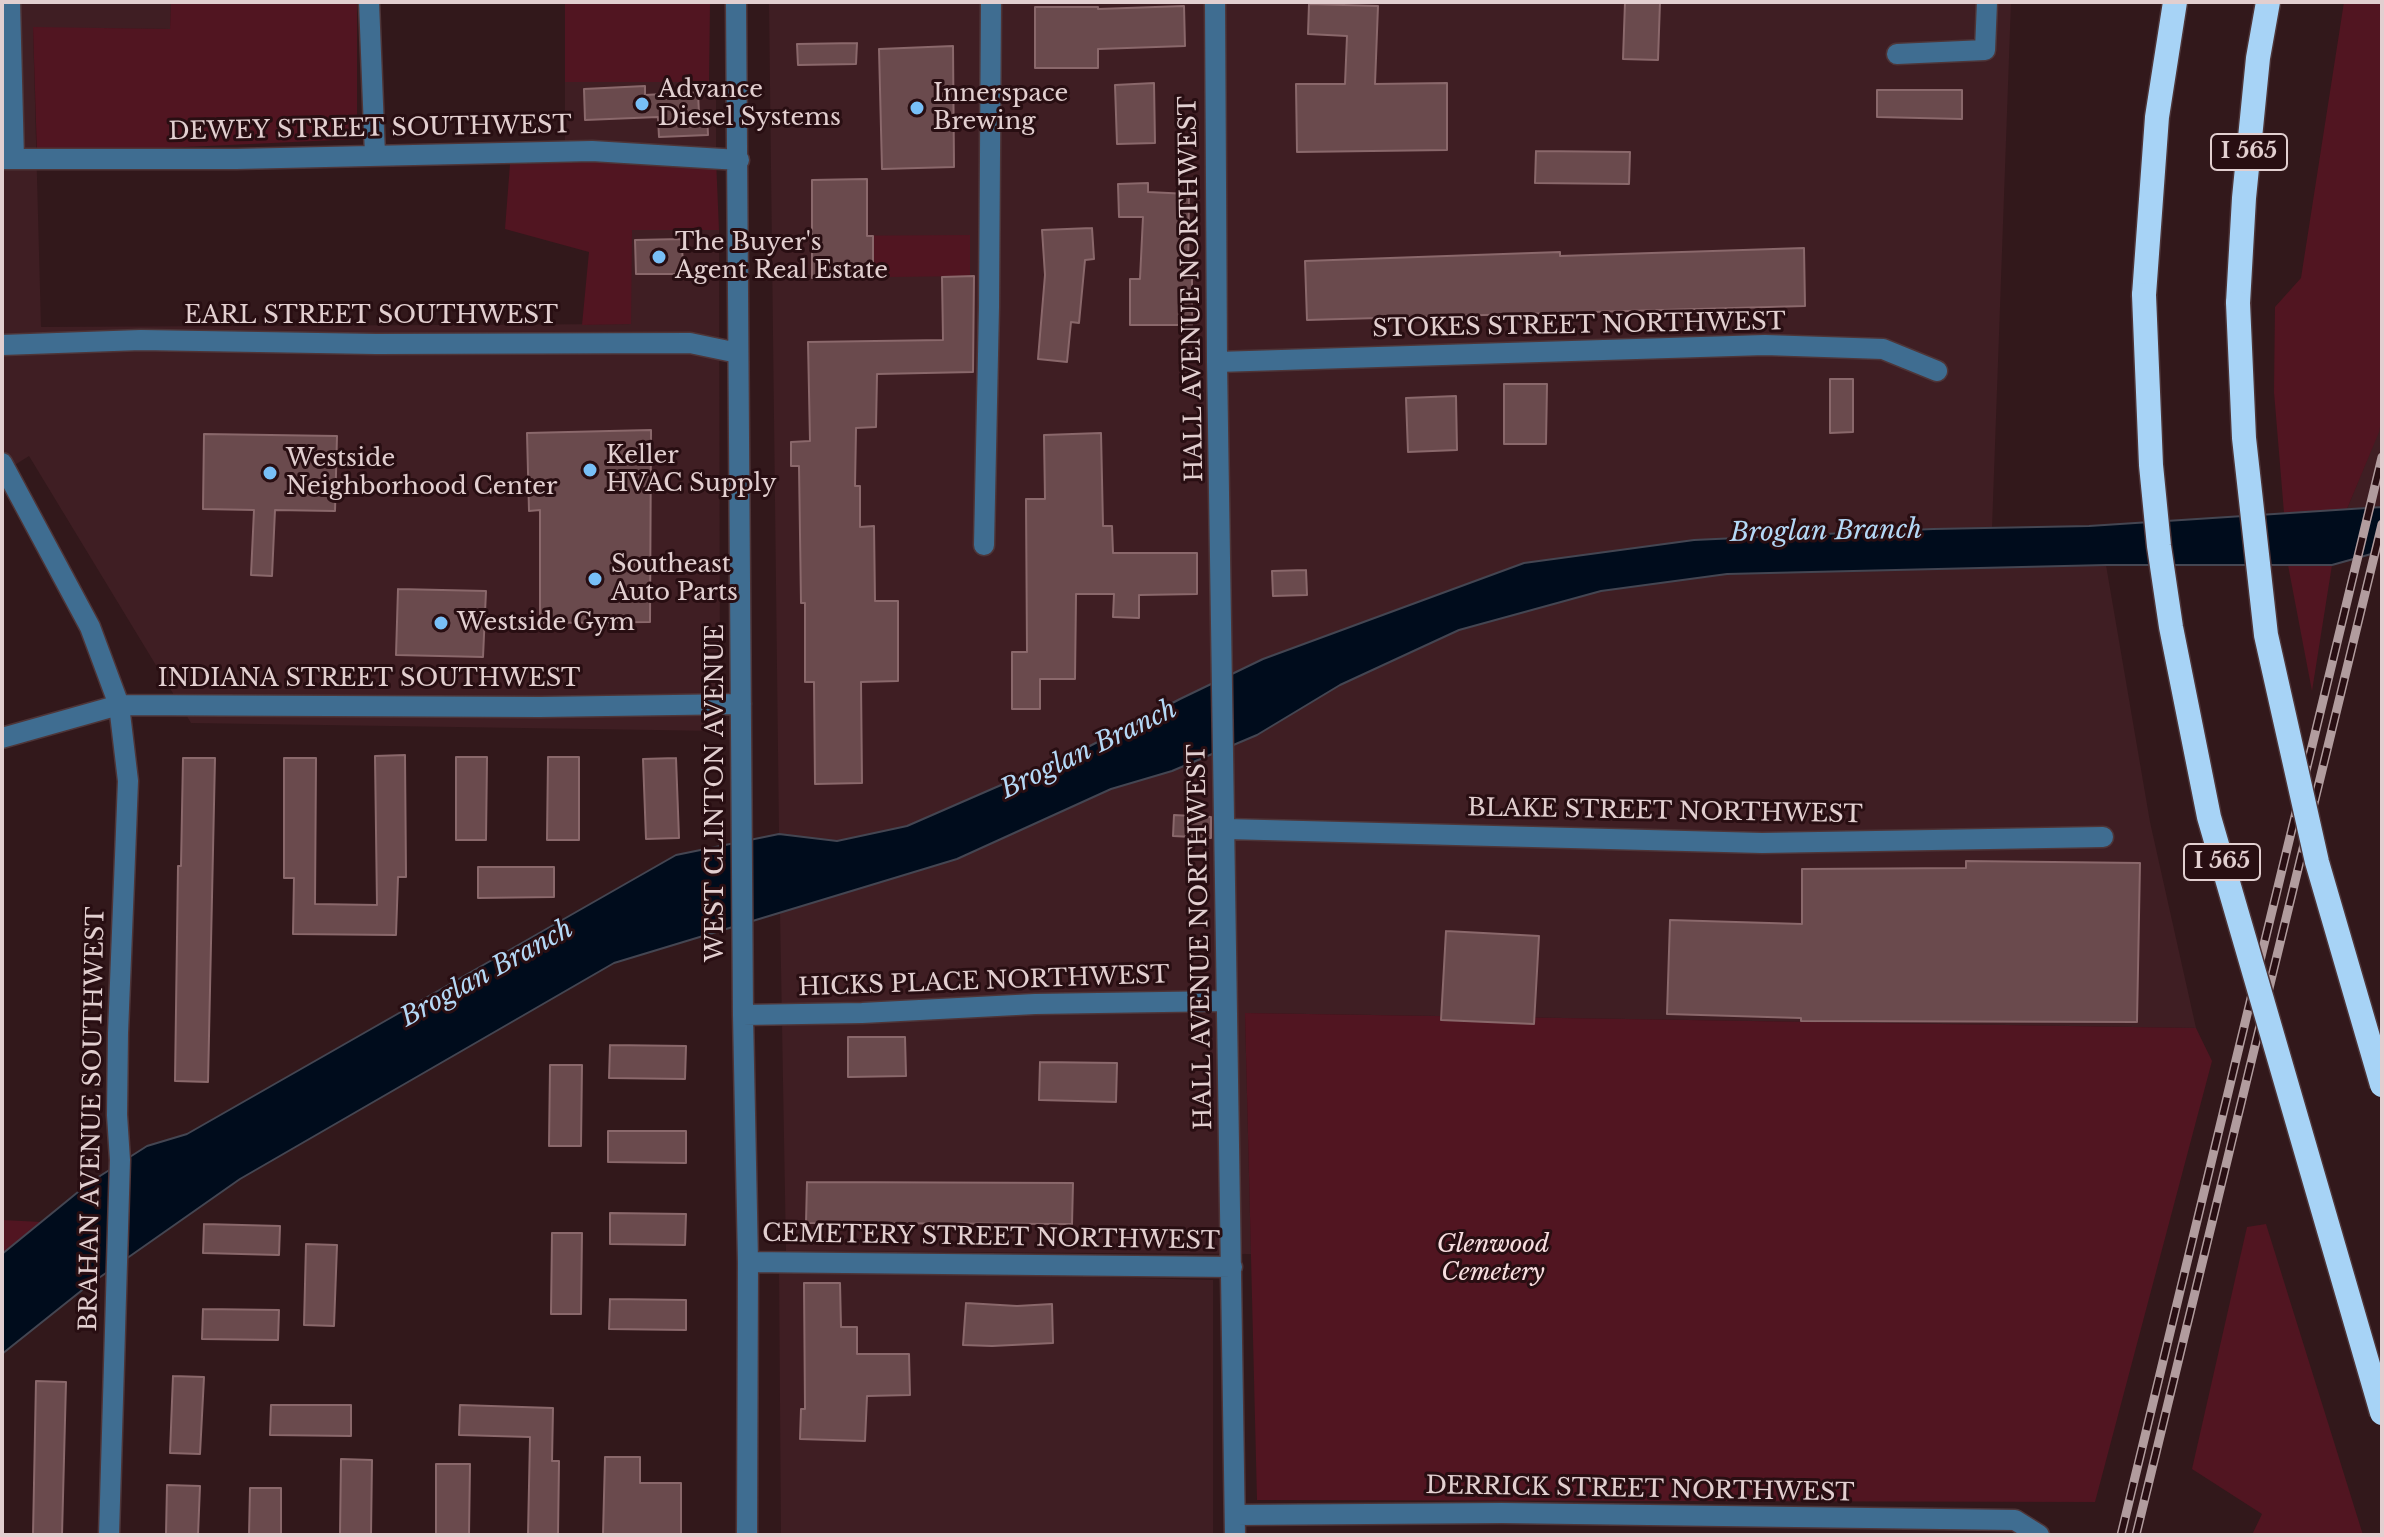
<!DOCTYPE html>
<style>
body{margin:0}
#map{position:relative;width:2384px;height:1537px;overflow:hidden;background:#32181b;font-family:"Libre Baskerville",serif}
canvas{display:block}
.frame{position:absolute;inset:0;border:4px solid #e2cfd0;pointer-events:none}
</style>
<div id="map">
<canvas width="2384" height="1537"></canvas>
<div class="frame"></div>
</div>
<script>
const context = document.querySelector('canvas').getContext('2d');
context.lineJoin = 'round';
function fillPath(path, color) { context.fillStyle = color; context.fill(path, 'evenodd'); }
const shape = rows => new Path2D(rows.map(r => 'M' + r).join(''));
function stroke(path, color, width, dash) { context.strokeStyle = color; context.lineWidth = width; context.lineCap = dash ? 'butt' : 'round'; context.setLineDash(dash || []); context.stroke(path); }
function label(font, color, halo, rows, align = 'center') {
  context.font = font + ' "Libre Baskerville",serif'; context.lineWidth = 6; context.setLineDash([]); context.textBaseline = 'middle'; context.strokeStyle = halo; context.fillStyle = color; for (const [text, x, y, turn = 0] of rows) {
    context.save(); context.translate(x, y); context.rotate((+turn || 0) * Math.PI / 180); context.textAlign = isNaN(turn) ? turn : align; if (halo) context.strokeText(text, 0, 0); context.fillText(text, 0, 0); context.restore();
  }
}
fillPath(shape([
 [2,2,171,2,170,29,33,28,41,327,630,324,631,230,719,230,720,731,191,723,29,456,2,473],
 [769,2,2011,2,1992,528,1694,540,1524,563,1263,659,1180,699,1086,748,907,826,837,841,779,834],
 [716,80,716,159,565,161,565,82,709,82],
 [2382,417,2382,507,2347,509,2378,432],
 [2106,565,2150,822,2196,1028,1245,1013,1251,1254,786,1251,780,911,1111,789,1172,771,1257,735,1340,685,1459,630,1601,591,1727,574],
 [779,1269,1213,1280,1213,1535,781,1535]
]), '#3f1e23');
fillPath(shape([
 [171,2,357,2,357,139,37,154,33,27,170,29],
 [565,2,710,2,709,82,565,82],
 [2344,2,2382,2,2382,417,2379,432,2347,509,2284,513,2274,392,2275,307,2301,278],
 [716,159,719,230,632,230,631,324,582,325,589,252,505,229,510,164],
 [970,235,970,276,812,278,812,236],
 [2332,565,2312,691,2288,565],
 [1245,1013,2196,1028,2212,1061,2095,1502,1257,1500],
 [2,1220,42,1222,2,1254],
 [2266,1224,2363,1535,2252,1535,2262,1514,2192,1469,2247,1227]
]), '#511521');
const water = shape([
 [2382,507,2382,551,2332,565,2106,565,1727,574,1601,591,1459,630,1340,685,1257,735,1172,771,1111,789,957,859,614,963,240,1179,86,1287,2,1354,2,1254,89,1183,147,1146,187,1134,676,855,779,834,837,841,907,826,1086,748,1180,699,1263,659,1524,563,1694,540,1933,529,2089,526,2382,507]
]);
fillPath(water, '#000c1c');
stroke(water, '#444652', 2);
const building = shape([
 [1625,2,1660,2,1658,60,1623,59,1625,2],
 [1309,4,1378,6,1375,84,1447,83,1447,150,1297,152,1296,84,1345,84,1347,36,1308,34,1309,4],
 [1184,6,1185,46,1098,49,1098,68,1035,68,1035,7,1098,7,1098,9,1184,6],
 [857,43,856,64,798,65,797,44,857,43],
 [953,46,954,167,882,169,879,49,953,46],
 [1154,83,1155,143,1117,144,1115,85,1154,83],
 [645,86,645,95,698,92,699,114,707,114,708,135,659,137,658,117,585,120,584,89,645,86],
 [1877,90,1962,90,1962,119,1877,117,1877,90],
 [1536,151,1630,152,1629,184,1535,183,1536,151],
 [867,179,867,236,873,236,873,277,812,278,812,180,867,179],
 [1148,183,1148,192,1189,194,1188,278,1192,278,1192,325,1130,325,1130,279,1140,279,1143,217,1119,217,1118,184,1148,183],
 [1092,228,1094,259,1085,260,1079,323,1071,322,1067,362,1038,359,1045,275,1042,230,1092,228],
 [682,239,683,274,636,274,635,240,682,239],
 [1804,248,1805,306,1307,320,1305,261,1560,252,1560,256,1804,248],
 [974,276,973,372,877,374,876,427,856,428,855,486,860,486,860,527,874,526,875,601,898,601,898,681,861,682,862,783,815,784,814,682,805,682,805,603,801,603,799,466,791,466,791,442,810,441,808,342,943,340,942,277,974,276],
 [1830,379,1853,379,1853,432,1830,433,1830,379],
 [1504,384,1547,384,1546,444,1504,444,1504,384],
 [1456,396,1457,450,1408,452,1406,398,1456,396],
 [651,430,650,622,540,623,540,510,529,511,527,433,651,430],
 [1101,433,1103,526,1112,526,1113,553,1197,553,1197,594,1139,595,1139,618,1113,617,1114,594,1076,594,1075,679,1040,679,1040,709,1012,709,1012,652,1027,652,1026,499,1045,499,1044,435,1101,433],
 [204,434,337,436,335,511,275,510,272,576,251,575,254,510,203,509,204,434],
 [1306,570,1307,595,1273,596,1272,571,1306,570],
 [398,589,486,591,483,657,396,655,398,589],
 [405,755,406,877,398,877,396,935,293,934,294,878,284,878,284,758,316,758,315,904,377,905,375,756,405,755],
 [456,757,487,757,486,840,456,840,456,757],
 [548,757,579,757,579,840,547,840,548,757],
 [183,758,215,758,208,1082,175,1081,178,866,181,866,183,758],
 [676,758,679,838,646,839,643,759,676,758],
 [1174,815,1211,817,1211,838,1173,836,1174,815],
 [1966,861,2140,863,2137,1022,1801,1021,1801,1018,1667,1014,1670,920,1802,924,1802,869,1966,868,1966,861],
 [478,867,554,867,554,897,478,898,478,867],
 [1446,931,1539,936,1534,1024,1441,1020,1446,931],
 [848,1037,905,1037,906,1076,848,1077,848,1037],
 [610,1045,686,1046,685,1079,609,1078,610,1045],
 [1040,1062,1117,1063,1116,1102,1039,1100,1040,1062],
 [550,1065,582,1065,581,1146,549,1146,550,1065],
 [608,1131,686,1131,686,1163,608,1162,608,1131],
 [807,1182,1073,1183,1072,1224,806,1223,807,1182],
 [610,1213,686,1214,685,1245,610,1244,610,1213],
 [204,1224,280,1226,279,1255,203,1253,204,1224],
 [552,1233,582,1233,581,1314,551,1314,552,1233],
 [306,1244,337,1245,334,1326,304,1325,306,1244],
 [804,1283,840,1283,841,1327,857,1327,857,1354,909,1354,910,1395,867,1396,865,1441,800,1439,801,1409,805,1409,804,1283],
 [610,1299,686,1300,686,1330,609,1329,610,1299],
 [966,1303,1017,1306,1052,1304,1053,1343,992,1346,963,1345,966,1303],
 [203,1309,279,1310,278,1340,202,1339,203,1309],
 [173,1376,204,1377,200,1454,170,1453,173,1376],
 [36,1381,66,1382,62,1535,33,1535,36,1381],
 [271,1405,351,1405,351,1436,270,1435,271,1405],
 [460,1405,553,1408,552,1461,559,1461,558,1535,528,1535,530,1437,459,1435,460,1405],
 [605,1457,640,1457,640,1483,681,1483,681,1535,603,1535,605,1457],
 [341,1459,372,1460,371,1535,340,1535,341,1459],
 [436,1464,470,1464,469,1535,436,1535,436,1464],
 [167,1485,200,1486,198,1535,166,1535,167,1485],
 [250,1488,281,1488,281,1535,249,1535,250,1488]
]);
fillPath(building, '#6a4a4d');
stroke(building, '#8a686b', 2);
const minor = shape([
 [10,2,14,159],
 [369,2,375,155],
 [736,2,743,1015,748,1262,747,1535],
 [1215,2,1217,362,1235,1535],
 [1897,54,1985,50,1987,2],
 [2,159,236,159,592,151,739,160],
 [2,345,141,340,376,344,690,343,738,353],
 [1217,362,1765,345,1883,349,1937,371],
 [2,463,90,627,119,705,128,781,118,1033,117,1115,120,1160,109,1535],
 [984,545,989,307,991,2],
 [2,738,119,705,540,707,741,704],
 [1226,829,1762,843,2103,837],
 [743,1015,862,1013,1035,1004,1226,1001],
 [748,1262,1232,1267],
 [1235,1515,1502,1513,2015,1520,2039,1535]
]);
const highway = shape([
 [2144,295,2157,117,2175,2],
 [2238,303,2244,198,2258,58,2268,2]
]);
stroke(minor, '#4e3538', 23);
stroke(highway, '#4e3538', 27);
stroke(minor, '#3f6d91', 20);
stroke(highway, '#a7d3f6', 24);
const rail = shape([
 [2121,1535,2382,457],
 [2136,1535,2382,524]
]);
stroke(rail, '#b19c9e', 9);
stroke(rail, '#280e12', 6, [18]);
const highwayBridge = shape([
 [2144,295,2151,465,2159,546,2171,627,2209,817,2382,1413],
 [2238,303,2244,438,2266,635,2317,862,2382,1085]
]);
stroke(highwayBridge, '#4e3538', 27, []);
stroke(highwayBridge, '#a7d3f6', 24);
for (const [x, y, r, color] of [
 [642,104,8,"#78bff7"],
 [917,108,8,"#78bff7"],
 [659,257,8,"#78bff7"],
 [590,470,8,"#78bff7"],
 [270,473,8,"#78bff7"],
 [595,579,8,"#78bff7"],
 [441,623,8,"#78bff7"]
]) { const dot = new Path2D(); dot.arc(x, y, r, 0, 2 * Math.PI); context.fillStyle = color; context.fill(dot); stroke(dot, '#280e12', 3); }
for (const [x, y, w] of [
 [2249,152,76],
 [2222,862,76]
]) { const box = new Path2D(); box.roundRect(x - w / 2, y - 18, w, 36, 6); context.fillStyle = '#280e12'; context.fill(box); stroke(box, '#e2cfd0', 2); }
label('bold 22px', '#e2cfd0', null, [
 ["I 565",2249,152],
 ["I 565",2222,862]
]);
label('24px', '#e2cfd0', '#280e12', [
 ["Advance",658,90],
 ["Diesel Systems",658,118],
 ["Innerspace",933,94],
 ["Brewing",933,122],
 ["The Buyer's",675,243],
 ["Agent Real Estate",675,271],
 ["Keller",606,456],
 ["HVAC Supply",606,484],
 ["Westside",286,459],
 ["Neighborhood Center",286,487],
 ["Southeast",611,565],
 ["Auto Parts",611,593],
 ["Westside Gym",457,623]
], 'left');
label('24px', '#e2cfd0', '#280e12', [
 ["DEWEY STREET SOUTHWEST",370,129,-1],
 ["HALL AVENUE NORTHWEST",1192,289,-91],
 ["EARL STREET SOUTHWEST",371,316],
 ["STOKES STREET NORTHWEST",1579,326,-1],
 ["INDIANA STREET SOUTHWEST",369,679],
 ["WEST CLINTON AVENUE",716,793,-90],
 ["BLAKE STREET NORTHWEST",1665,812,1],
 ["HALL AVENUE NORTHWEST",1201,937,-91],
 ["HICKS PLACE NORTHWEST",984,982,-2],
 ["BRAHAN AVENUE SOUTHWEST",93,1119,-89],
 ["CEMETERY STREET NORTHWEST",991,1238,1],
 ["DERRICK STREET NORTHWEST",1640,1490,1]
]);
label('italic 24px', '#f7dddf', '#280e12', [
 ["Glenwood",1493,1245],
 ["Cemetery",1493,1273]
]);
label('italic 26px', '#b4d8f6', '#280e12', [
 ["Broglan Branch",1826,532,-1],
 ["Broglan Branch",1089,750,-26],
 ["Broglan Branch",487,974,-29]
]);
</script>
